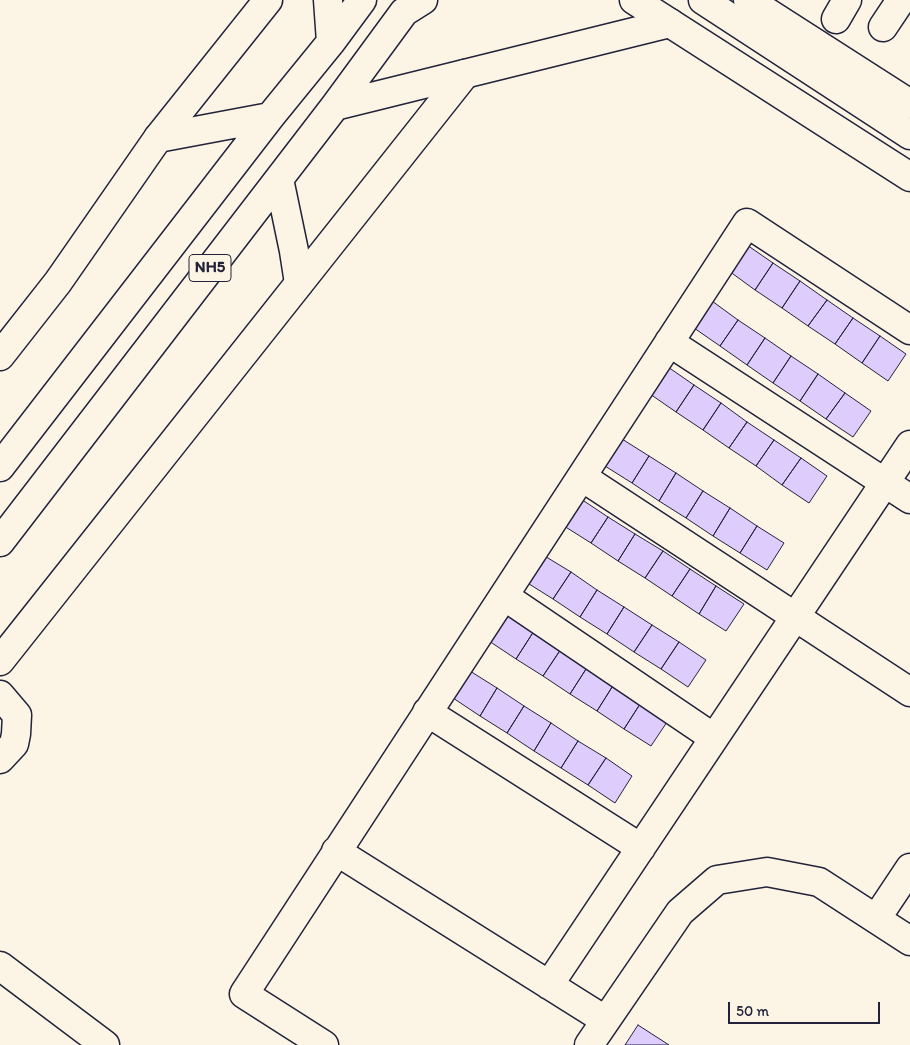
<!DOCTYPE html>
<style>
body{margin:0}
#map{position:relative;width:910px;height:1045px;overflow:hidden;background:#fcf5e5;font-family:Itim,sans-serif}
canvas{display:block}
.scale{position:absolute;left:728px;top:1002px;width:152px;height:22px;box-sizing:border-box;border:2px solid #22223b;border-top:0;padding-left:6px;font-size:15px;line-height:18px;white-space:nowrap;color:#22223b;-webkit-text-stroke:4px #fcf5e5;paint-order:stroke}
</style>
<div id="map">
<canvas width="910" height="1045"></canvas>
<div class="scale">50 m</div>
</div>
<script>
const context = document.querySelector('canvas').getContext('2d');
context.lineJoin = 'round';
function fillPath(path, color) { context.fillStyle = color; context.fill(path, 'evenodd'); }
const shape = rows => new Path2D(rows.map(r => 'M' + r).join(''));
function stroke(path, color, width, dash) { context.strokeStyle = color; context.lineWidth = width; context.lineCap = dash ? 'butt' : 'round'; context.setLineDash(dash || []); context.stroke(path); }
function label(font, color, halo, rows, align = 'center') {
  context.font = font + ' Itim,sans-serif'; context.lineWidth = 4; context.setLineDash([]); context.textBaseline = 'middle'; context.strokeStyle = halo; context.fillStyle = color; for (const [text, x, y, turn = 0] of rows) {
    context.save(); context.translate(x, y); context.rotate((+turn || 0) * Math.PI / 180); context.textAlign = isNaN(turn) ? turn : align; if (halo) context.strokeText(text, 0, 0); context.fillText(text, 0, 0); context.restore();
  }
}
const building = shape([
 [747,245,773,263,755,290,729,271,747,245],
 [773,263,800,281,782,308,755,290,773,263],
 [800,281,827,300,808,326,782,308,800,281],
 [827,300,853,318,835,344,808,326,827,300],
 [712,301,738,320,720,346,694,328,712,301],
 [853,318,880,336,862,363,835,344,853,318],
 [738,320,765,338,747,365,720,346,738,320],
 [880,336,906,354,888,381,862,363,880,336],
 [765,338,791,356,773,383,747,365,765,338],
 [791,356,818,374,800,401,773,383,791,356],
 [668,367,694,385,676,412,650,394,668,367],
 [818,374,845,393,826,419,800,401,818,374],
 [694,385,721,403,703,430,676,412,694,385],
 [845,393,871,411,853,437,826,419,845,393],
 [721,403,747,422,729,448,703,430,721,403],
 [747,422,774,440,756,466,729,448,747,422],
 [622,439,649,456,632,483,605,466,622,439],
 [774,440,801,458,782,485,756,466,774,440],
 [649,456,676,473,659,501,632,483,649,456],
 [801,458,827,476,809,503,782,485,801,458],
 [676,473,703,491,686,518,659,501,676,473],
 [703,491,730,508,713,536,686,518,703,491],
 [581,499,608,517,591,543,564,526,581,499],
 [730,508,757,526,740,553,713,536,730,508],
 [608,517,635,534,618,561,591,543,608,517],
 [757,526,784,543,767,570,740,553,757,526],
 [635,534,663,551,645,578,618,561,635,534],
 [663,551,690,569,672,596,645,578,663,551],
 [543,555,571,572,553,599,526,582,543,555],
 [690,569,716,586,699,614,672,596,690,569],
 [571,572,597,590,580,617,553,599,571,572],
 [716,586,744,604,726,631,699,614,716,586],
 [597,590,624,607,607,634,580,617,597,590],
 [624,607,652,625,634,652,607,634,624,607],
 [506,614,534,631,516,659,489,641,506,614],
 [652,625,679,642,661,669,634,652,652,625],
 [534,631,561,649,543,676,516,659,534,631],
 [679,642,706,660,688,687,661,669,679,642],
 [561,649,588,666,570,694,543,676,561,649],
 [588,666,614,684,597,711,570,694,588,666],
 [470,671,497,688,480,716,453,698,470,671],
 [614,684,642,701,624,729,597,711,614,684],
 [497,688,524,706,507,733,480,716,497,688],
 [642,701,669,719,651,746,624,729,642,701],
 [524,706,551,723,534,751,507,733,524,706],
 [551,723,578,741,561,768,534,751,551,723],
 [578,741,606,758,588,785,561,768,578,741],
 [606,758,632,776,615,803,588,785,606,758],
 [638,1025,669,1045,625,1045,638,1025]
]);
fillPath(building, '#deccfd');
stroke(building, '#22223b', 1);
const minor = shape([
 [748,0,910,104],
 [836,19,847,0],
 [883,27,901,0],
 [669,342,910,499],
 [0,356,58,282,158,138,268,0],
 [582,477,910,692],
 [504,596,714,738],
 [0,661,465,74],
 [0,695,17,715,16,734,14,744,0,759],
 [427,712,641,848],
 [336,851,605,1020],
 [876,919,910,868],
 [0,966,105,1045],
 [549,985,910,445],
 [324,1045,244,994,747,223,910,330],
 [589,1045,680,912,717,880,767,872,819,882,910,941]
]);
const major = shape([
 [634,0,910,177],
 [703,0,910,135]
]);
const highway = shape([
 [328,0,331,42],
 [335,106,670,23],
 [158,138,270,117],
 [279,179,294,251,299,283],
 [0,467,270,117,331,42,362,0],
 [0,542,335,106,404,12,423,0]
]);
stroke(minor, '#22223b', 31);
stroke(major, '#22223b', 31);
stroke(highway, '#22223b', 31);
stroke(minor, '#fcf5e5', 28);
stroke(major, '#fcf5e5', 28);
stroke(highway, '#fcf5e5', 28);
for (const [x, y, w] of [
 [210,268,42]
]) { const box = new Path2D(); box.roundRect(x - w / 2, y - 13.5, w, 27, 4); context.fillStyle = '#fcf5e5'; context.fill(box); stroke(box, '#22223b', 1); }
label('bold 16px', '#22223b', null, [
 ["NH5",210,268]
]);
</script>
